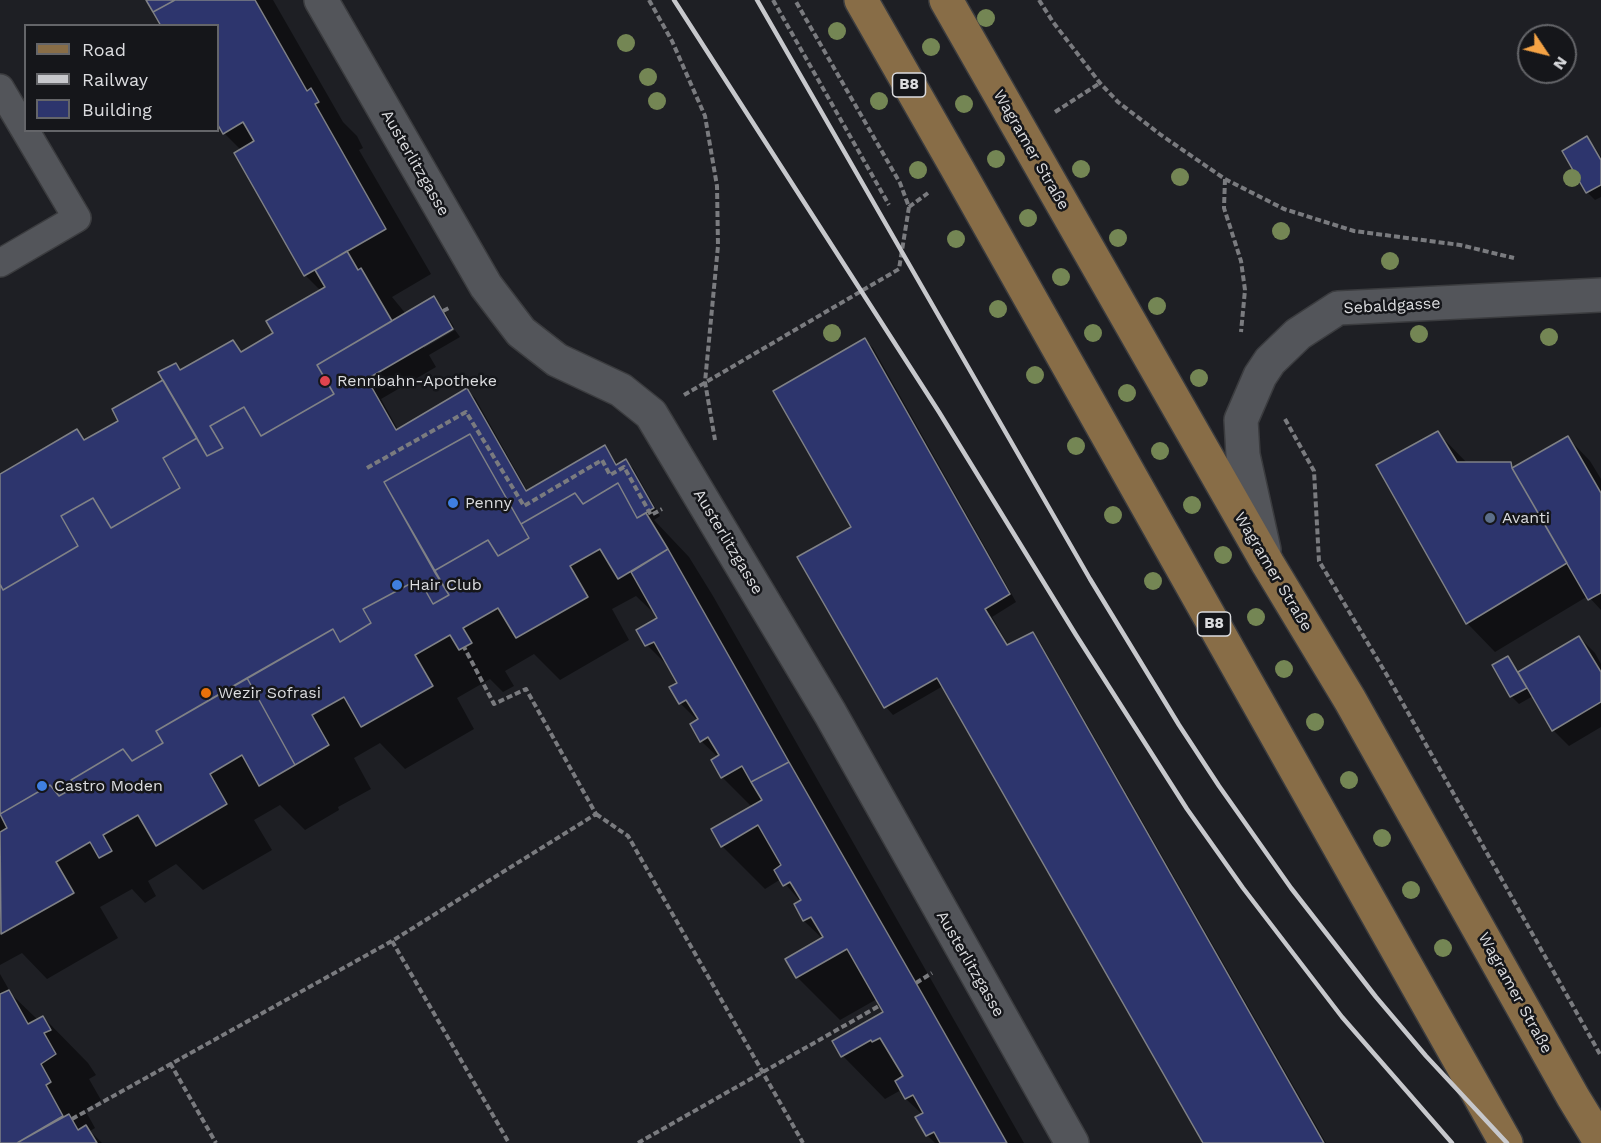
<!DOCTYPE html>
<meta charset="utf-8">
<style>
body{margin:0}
#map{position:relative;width:1601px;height:1143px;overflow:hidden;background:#1e1f24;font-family:"Work Sans",sans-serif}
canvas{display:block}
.legend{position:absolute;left:24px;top:24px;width:195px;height:108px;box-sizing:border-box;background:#15161a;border:2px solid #646569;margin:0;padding:8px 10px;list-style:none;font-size:18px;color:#dbdcdf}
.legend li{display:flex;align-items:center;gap:12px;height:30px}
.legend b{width:30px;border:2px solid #646569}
.north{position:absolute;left:1517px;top:24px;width:60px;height:60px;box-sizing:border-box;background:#15161a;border:2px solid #646569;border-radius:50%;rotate:125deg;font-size:16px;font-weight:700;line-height:24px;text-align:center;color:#dbdcdf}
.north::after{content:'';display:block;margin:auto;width:21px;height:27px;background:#f5a345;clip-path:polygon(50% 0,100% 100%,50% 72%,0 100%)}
</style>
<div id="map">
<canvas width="1601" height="1143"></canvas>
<ul class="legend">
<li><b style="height:8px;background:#886d47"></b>Road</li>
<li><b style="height:8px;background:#c7c8cc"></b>Railway</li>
<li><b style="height:16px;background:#2d356d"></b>Building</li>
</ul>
<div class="north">N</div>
</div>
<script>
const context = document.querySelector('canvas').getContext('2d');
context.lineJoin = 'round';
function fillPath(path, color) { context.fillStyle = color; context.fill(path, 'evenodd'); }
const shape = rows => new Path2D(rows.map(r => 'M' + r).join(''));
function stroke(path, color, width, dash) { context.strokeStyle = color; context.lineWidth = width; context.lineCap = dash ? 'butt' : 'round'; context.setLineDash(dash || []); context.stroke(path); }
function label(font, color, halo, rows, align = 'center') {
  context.font = font + ' "Work Sans",sans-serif'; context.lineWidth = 5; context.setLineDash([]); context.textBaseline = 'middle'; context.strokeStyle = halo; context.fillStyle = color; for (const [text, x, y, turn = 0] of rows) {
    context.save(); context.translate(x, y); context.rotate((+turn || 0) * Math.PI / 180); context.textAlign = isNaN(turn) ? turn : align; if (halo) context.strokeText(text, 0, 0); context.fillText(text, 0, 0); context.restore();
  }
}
fillPath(shape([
 [148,0,273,0,343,122,357,136,363,148,359,150,431,274,392,297,406,314,434,298,441,306,454,327,424,344,424,348,455,330,460,337,429,355,436,367,381,399,398,430,467,390,475,398,528,492,605,447,618,465,626,461,633,468,660,516,654,520,689,557,713,596,1024,1143,935,1143,927,1135,923,1115,906,1099,901,1090,885,1099,843,1056,834,1042,885,1013,877,999,840,1020,797,977,823,939,804,921,796,905,801,902,781,879,765,889,722,846,752,807,722,777,718,757,701,741,698,721,680,703,679,683,672,670,647,645,659,618,636,596,612,609,629,640,560,680,534,654,505,671,514,686,503,692,490,679,457,698,474,729,405,769,380,743,354,758,371,789,338,807,339,810,305,830,280,805,254,820,272,850,203,890,176,864,148,881,156,896,145,903,132,889,100,907,118,938,47,979,22,953,0,965,0,476,77,431,87,440,120,422,165,380,176,365,181,371,233,342,243,352,276,334,321,291,305,275,241,150,224,133,218,122,218,26],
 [1587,138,1594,146,1601,157,1601,197,1595,200,1587,192,1564,152],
 [865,340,873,348,1016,602,992,617,1009,646,1033,634,1040,642,1326,1143,1205,1143,943,686,893,715,886,707,854,527],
 [1438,433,1468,464,1510,464,1515,468,1568,438,1590,461,1601,479,1601,610,1588,596,1495,652,1467,623],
 [1579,637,1595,653,1601,664,1601,727,1569,746,1553,730,1533,696,1519,704,1511,696,1494,666,1508,657,1520,673],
 [0,974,12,995,38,1020,43,1017,88,1063,96,1075,89,1079,101,1100,85,1110,95,1128,90,1131,102,1143,0,1143]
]), '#0007');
const building = shape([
 [146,0,175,0,153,12,146,0],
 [175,0,255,0,307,91,311,88,319,102,315,104,386,229,304,276,234,153,254,141,243,122,223,134,218,125,218,26,161,26,153,12,175,0],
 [1587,136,1601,160,1601,185,1586,193,1562,151,1587,136],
 [347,251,358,270,361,268,392,321,317,365,334,394,261,436,244,407,210,426,223,448,207,456,158,372,176,363,180,370,233,340,241,352,273,333,266,321,325,287,315,270,347,251],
 [434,296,453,329,367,379,396,430,467,388,526,491,605,445,616,465,626,459,654,508,637,518,618,483,583,504,575,493,521,524,470,434,384,482,449,595,433,604,419,579,363,609,371,623,340,642,333,629,156,731,163,743,132,761,123,749,71,780,75,787,59,796,50,785,0,814,0,584,3,590,78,546,61,516,93,498,111,528,180,488,163,458,197,438,207,456,223,448,210,426,244,407,261,436,334,394,317,365,434,296],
 [865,338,1010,594,985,609,1007,645,1033,632,1324,1143,1203,1143,937,678,884,708,797,557,851,527,773,391,865,338],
 [163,380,197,438,163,458,180,488,111,528,93,498,61,516,78,546,3,590,0,584,0,474,77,429,84,440,118,421,112,409,163,380],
 [1438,431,1457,462,1511,462,1512,468,1567,563,1466,624,1376,465,1438,431],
 [470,434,529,538,498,556,488,540,434,571,384,482,470,434],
 [1568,436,1601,493,1601,593,1588,600,1512,468,1568,436],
 [618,483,637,518,646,513,668,549,618,579,600,549,570,566,588,597,516,638,498,608,463,628,472,643,459,650,450,635,415,655,433,686,361,727,344,697,312,715,329,745,295,765,247,678,333,629,340,642,371,623,363,609,419,579,433,604,449,595,434,571,488,540,498,556,529,538,521,524,575,493,583,504,618,483],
 [668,549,789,762,751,782,742,766,721,778,711,760,719,755,708,737,700,742,690,724,698,719,686,700,679,704,669,687,677,683,654,642,645,646,636,630,657,618,631,572,668,549],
 [1579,636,1601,672,1601,702,1552,731,1518,672,1579,636],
 [1508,656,1527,688,1510,697,1492,665,1508,656],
 [247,678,295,765,259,786,242,755,210,774,227,804,156,846,138,815,103,835,112,851,99,858,90,842,56,862,74,893,1,934,0,832,7,828,0,814,50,785,59,796,75,787,71,780,123,749,132,761,163,743,156,731,247,678],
 [789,762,916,983,1007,1143,940,1143,934,1132,926,1136,915,1117,923,1113,913,1095,905,1099,895,1081,903,1076,880,1038,872,1042,871,1040,841,1057,832,1041,883,1012,847,949,796,978,785,959,823,937,811,917,803,921,794,904,801,900,790,882,783,886,774,870,781,865,758,825,721,847,711,829,762,800,751,782,789,762],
 [9,990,28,1024,43,1016,51,1030,44,1033,56,1054,41,1064,51,1082,46,1085,63,1116,17,1143,0,1143,0,994,9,990],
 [69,1114,78,1130,86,1125,97,1143,17,1143,69,1114]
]);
fillPath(building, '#2d356d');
stroke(building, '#7f8186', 1.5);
const pedestrian = shape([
 [0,88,77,218,0,263]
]);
const minor = shape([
 [321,0,486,286,521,332,557,360,621,390,651,414,830,713,1072,1143],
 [1264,550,1243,455,1241,420,1260,376,1270,361,1298,334,1338,308,1601,295]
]);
const primary = shape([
 [861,0,958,170,1506,1143],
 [946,0,1268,564,1350,700,1573,1097,1601,1143]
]);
stroke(pedestrian, '#3b3c3f', 30);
stroke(minor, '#3b3c3f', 36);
stroke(primary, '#3b3c3f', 36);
stroke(shape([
 [649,0,672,41,705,116,717,186,718,246,705,382,715,440],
 [773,0,889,205],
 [1039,0,1053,22,1100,83,1118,102,1161,135,1225,179,1284,209,1354,231,1460,245,1514,258],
 [1055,112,1100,83],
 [1225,179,1224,208,1241,261,1245,290,1241,332],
 [909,207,928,193],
 [443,311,451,307],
 [684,395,899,269,909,207,900,183,795,0],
 [1285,419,1314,471,1319,561,1388,677,1601,1056],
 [367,468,466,412,524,506,602,460,610,475,624,467,651,515,662,509],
 [596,814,628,836,803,1143],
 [392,941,509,1143],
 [916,983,932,973],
 [170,1063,216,1143],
 [72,1119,392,941,596,814,526,689,494,704,464,647],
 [638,1143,879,1006]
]), '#7a7b7f', 4, [6, 3]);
stroke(pedestrian, '#53555a', 27);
stroke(minor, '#53555a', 33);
stroke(primary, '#886d47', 33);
stroke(shape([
 [674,0,939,412,1076,635,1187,809,1243,888,1342,1017,1452,1143],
 [757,0,1090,579,1179,725,1219,786,1291,888,1376,997,1426,1056,1507,1143]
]), '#c7c8cc', 4.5);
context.fillStyle = '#748654';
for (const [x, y] of [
 [986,18],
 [837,31],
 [626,43],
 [931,47],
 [648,77],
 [657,101],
 [879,101],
 [964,104],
 [996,159],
 [1081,169],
 [918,170],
 [1180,177],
 [1572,178],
 [1028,218],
 [1281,231],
 [1118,238],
 [956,239],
 [1390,261],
 [1061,277],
 [1157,306],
 [998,309],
 [832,333],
 [1093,333],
 [1419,334],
 [1549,337],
 [1035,375],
 [1199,378],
 [1127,393],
 [1076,446],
 [1160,451],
 [1192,505],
 [1113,515],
 [1223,555],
 [1153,581],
 [1256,617],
 [1284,669],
 [1315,722],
 [1349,780],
 [1382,838],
 [1411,890],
 [1443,948]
]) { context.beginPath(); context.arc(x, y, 9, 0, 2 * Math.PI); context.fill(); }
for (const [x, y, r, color] of [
 [325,381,6,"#e0444e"],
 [453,503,6,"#3f7fe0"],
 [1490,518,6,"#5c6f8a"],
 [397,585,6,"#3f7fe0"],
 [206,693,6,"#e8710a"],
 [42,786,6,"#3f7fe0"]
]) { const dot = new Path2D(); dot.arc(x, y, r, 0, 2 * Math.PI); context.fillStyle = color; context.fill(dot); stroke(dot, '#15161a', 2); }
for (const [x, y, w] of [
 [909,85,33],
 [1214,624,33]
]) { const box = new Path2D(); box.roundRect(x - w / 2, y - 12, w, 24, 4.5); context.fillStyle = '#15161a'; context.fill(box); stroke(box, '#dbdcdf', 1.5); }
label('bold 15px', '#dbdcdf', null, [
 ["B8",909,85],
 ["B8",1214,624]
]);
label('16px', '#dbdcdf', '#15161a', [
 ["Wagramer Straße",1031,150,60],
 ["Austerlitzgasse",415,163,60],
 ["Sebaldgasse",1392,306,-3],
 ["Austerlitzgasse",728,542,59],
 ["Wagramer Straße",1273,572,59],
 ["Austerlitzgasse",970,964,60],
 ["Wagramer Straße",1515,993,61]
]);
label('16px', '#dbdcdf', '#15161a', [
 ["Rennbahn-Apotheke",337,381],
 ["Penny",465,503],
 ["Avanti",1502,518],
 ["Hair Club",409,585],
 ["Wezir Sofrasi",218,693],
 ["Castro Moden",54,786]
], 'left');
</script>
